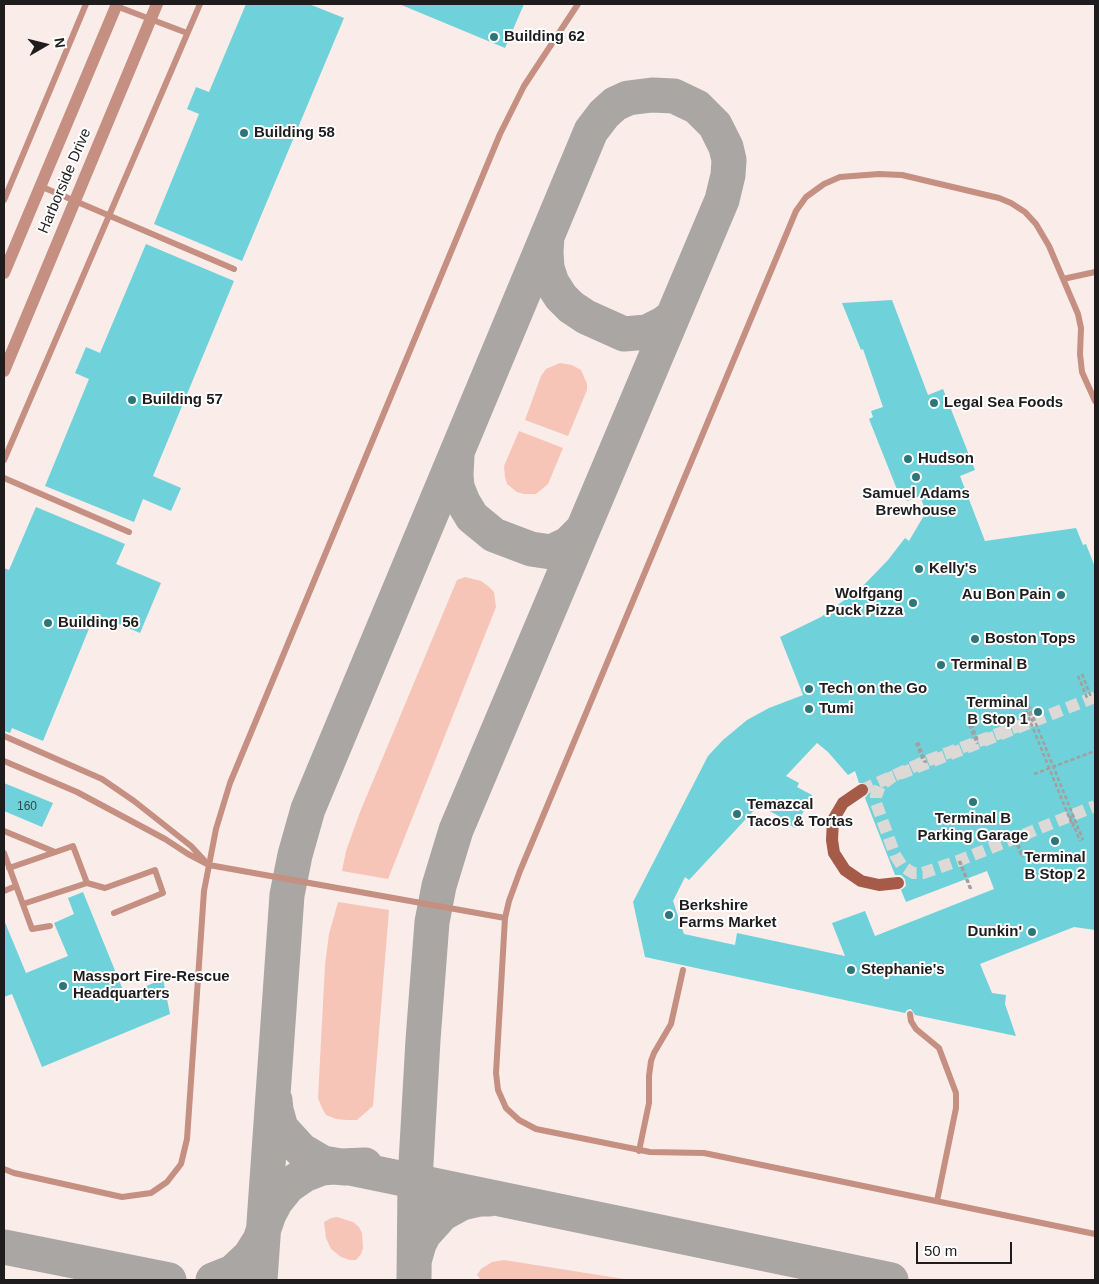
<!DOCTYPE html>
<style>
body{margin:0}
#map{position:relative;width:1099px;height:1284px;overflow:hidden;background:#fffaf8;font-family:Helvetica,sans-serif}
canvas{display:block}
.frame{position:absolute;inset:0;border:5px solid #1e1c1c;pointer-events:none}
.north{position:absolute;left:20px;top:20px;width:50px;height:50px;-webkit-text-stroke:4px #fff;paint-order:stroke;rotate:82deg;font-size:14px;font-weight:700;line-height:20px;text-align:center;color:#1e1c1c}
.north::after{content:'';display:block;margin:auto;width:18px;height:22px;background:#1e1c1c;clip-path:polygon(50% 0,100% 100%,50% 72%,0 100%)}
.scale{position:absolute;left:916px;top:1242px;width:96px;height:22px;box-sizing:border-box;border:2px solid #1e1c1c;border-top:0;padding-left:6px;font-size:15px;line-height:18px;white-space:nowrap;color:#1e1c1c;-webkit-text-stroke:4px #fff;paint-order:stroke}
</style>
<div id="map">
<canvas width="1099" height="1284"></canvas>
<div class="frame"></div>
<div class="north">N</div>
<div class="scale">50 m</div>
</div>
<script>
const context = document.querySelector('canvas').getContext('2d');
context.lineJoin = 'round';
function fillPath(path, color) { context.fillStyle = color; context.fill(path, 'evenodd'); }
const shape = rows => new Path2D(rows.map(r => 'M' + r).join(''));
function stroke(path, color, width, dash) { context.strokeStyle = color; context.lineWidth = width; context.lineCap = dash ? 'butt' : 'round'; context.setLineDash(dash || []); context.stroke(path); }
function label(font, color, halo, rows, align = 'center') {
  context.font = font + ' Helvetica,sans-serif'; context.lineWidth = 4; context.setLineDash([]); context.textBaseline = 'middle'; context.strokeStyle = halo; context.fillStyle = color; for (const [text, x, y, turn = 0] of rows) {
    context.save(); context.translate(x, y); context.rotate((+turn || 0) * Math.PI / 180); context.textAlign = isNaN(turn) ? turn : align; if (halo) context.strokeText(text, 0, 0); context.fillText(text, 0, 0); context.restore();
  }
}
fillPath(shape([
 [4,4,1095,4,1095,1280,4,1280]
]), '#faece9');
fillPath(shape([
 [560,363,572,365,581,370,587,384,587,390,568,436,525,420,541,376,546,369],
 [519,431,563,448,548,484,536,494,524,494,517,492,507,484,505,477,504,466],
 [465,577,481,581,488,586,494,592,496,607,388,879,342,871,346,851,360,812,457,580],
 [338,902,389,910,373,1106,357,1120,347,1120,336,1119,326,1115,322,1108,318,1098,325,965,329,934],
 [337,1217,353,1222,359,1227,362,1233,363,1248,361,1254,356,1260,350,1260,341,1257,331,1249,326,1238,324,1222,331,1218],
 [504,1260,624,1279,632,1280,481,1280,477,1275,481,1269,492,1262]
]), '#f6c5b8');
stroke(shape([
 [547,236,546,252,547,268,552,283,561,297,571,307,586,317,624,334,647,332,663,324,672,317],
 [457,455,456,475,457,487,463,502,472,517,494,535,531,549,551,552,568,544,582,530],
 [275,1100,276,1110,281,1128,301,1150,323,1163,341,1166,365,1165],
 [341,1166,891,1280],
 [4,1247,169,1280],
 [415,1258,419,1244,424,1234,442,1214,462,1203,480,1199,489,1199],
 [213,1280,233,1272,250,1256,260,1240,269,1214,276,1201,288,1186,304,1175,322,1168,333,1167,346,1168],
 [260,1280,287,895,295,855,308,809,591,131,604,114,615,104,628,98,652,95,674,96,697,107,715,125,726,147,729,160,728,175,722,200,456,830,439,886,432,922,423,1040,415,1181,414,1280]
]), '#a9a6a4', 35);
fillPath(shape([
 [246,4,309,4,344,18,242,261,154,224,199,114,187,109,196,87,209,92],
 [399,4,524,4,505,48],
 [146,244,234,281,153,476,181,488,171,511,143,499,134,522,45,486,89,379,75,373,86,347,100,353],
 [892,300,928,395,943,389,975,470,960,476,985,541,1076,528,1083,545,1086,544,1095,567,1095,930,1074,927,980,964,992,993,1006,995,1005,1004,1016,1036,915,1015,911,1009,907,1010,905,1013,645,957,633,902,708,756,723,740,747,720,769,708,803,695,780,637,821,617,861,588,888,560,905,538,909,541,926,512,920,496,907,501,905,496,900,497,869,419,873,417,871,411,883,407,863,349,861,350,842,303],
 [817,743,828,752,848,775,855,771,859,783,865,783,869,786,869,793,865,798,895,875,901,875,905,879,906,886,901,890,906,902,987,871,994,889,875,936,865,911,832,923,845,956,737,933,735,945,684,934,673,901,685,877,689,880,759,805,784,819,783,821,795,828,812,795,797,787,799,783,786,776],
 [36,507,125,544,116,564,161,583,140,633,95,614,43,741,12,728,10,733,4,731,4,568,9,570],
 [4,783,53,803,42,827,4,811],
 [83,892,125,995,163,979,170,1014,42,1067,12,994,4,997,4,920,26,973,68,956,54,923,74,914,68,898]
]), '#6fd1d9');
stroke(shape([
 [1095,697,892,777,880,786,876,796,876,803,895,855,902,866,913,873,923,873,958,861,1095,806]
]), '#ddd9d7', 12, [12, 6]);
stroke(shape([
 [862,790,924,762,1042,717]
]), '#ddd9d7', 12, [12, 6]);
stroke(shape([
 [1082,674,1091,697],
 [1026,699,1083,840],
 [1026,711,1073,827],
 [969,718,978,741],
 [916,743,924,762],
 [1034,774,1095,751],
 [1015,839,1022,857],
 [959,861,971,891]
]), '#a39f9e', 2.5, [4, 2.5]);
stroke(shape([
 [116,6,187,33],
 [40,186,234,269],
 [4,200,86,4],
 [1063,279,1095,272],
 [1095,401,1082,372,1080,354,1081,328,1078,314,1049,246,1036,224,1025,212,1011,203,999,198,902,175,879,174,840,177,824,184,806,197,796,211,520,871,509,901,505,918,496,1073,498,1090,506,1108,519,1120,536,1129,650,1152,704,1153,1095,1234],
 [4,460,200,4],
 [4,478,129,532],
 [4,736,102,779,134,801,191,846,204,860],
 [4,761,77,792,165,839,188,854,209,865,505,918],
 [4,831,55,852],
 [4,853,32,929,50,926],
 [9,868,73,846,87,883],
 [4,891,16,886],
 [23,904,87,883,105,888,155,870,163,893,114,913],
 [910,1014,911,1021,916,1029,939,1048,956,1093,956,1108,937,1201],
 [639,1151,649,1103,649,1076,651,1061,654,1053,671,1024,683,970],
 [4,1169,14,1173,122,1197,151,1193,167,1182,181,1164,187,1139,204,891,216,829,230,783,500,134,524,86,578,4]
]), '#c58f82', 6);
stroke(shape([
 [4,273,117,4],
 [4,371,157,4]
]), '#c58f82', 12);
stroke(shape([
 [862,790,843,803,833,820,832,840,834,853,845,870,861,881,879,885,898,883]
]), '#a65a48', 12);
stroke(shape([
 [1078,676,1088,700],
 [1024,700,1033,722],
 [967,719,977,744],
 [918,742,926,763],
 [1070,816,1080,841],
 [1016,838,1023,857],
 [960,861,972,891]
]), '#a39f9e', 2.5, [4, 2.5]);
for (const [x, y, r, color] of [
 [494,37,5,"#2d767c"],
 [244,133,5,"#2d767c"],
 [132,400,5,"#2d767c"],
 [934,403,5,"#2d767c"],
 [908,459,5,"#2d767c"],
 [916,477,5,"#2d767c"],
 [919,569,5,"#2d767c"],
 [1061,595,5,"#2d767c"],
 [913,603,5,"#2d767c"],
 [48,623,5,"#2d767c"],
 [975,639,5,"#2d767c"],
 [941,665,5,"#2d767c"],
 [809,689,5,"#2d767c"],
 [809,709,5,"#2d767c"],
 [1038,712,5,"#2d767c"],
 [973,802,5,"#2d767c"],
 [737,814,5,"#2d767c"],
 [1055,841,5,"#2d767c"],
 [669,915,5,"#2d767c"],
 [1032,932,5,"#2d767c"],
 [851,970,5,"#2d767c"],
 [63,986,5,"#2d767c"]
]) { const dot = new Path2D(); dot.arc(x, y, r, 0, 2 * Math.PI); context.fillStyle = color; context.fill(dot); stroke(dot, '#fff', 2); }
label('12px', '#32494b', null, [
 ["160",27,807]
]);
label('bold 15px', '#1e1c1c', '#fff', [
 ["Building 62",504,37],
 ["Building 58",254,133],
 ["Building 57",142,400],
 ["Legal Sea Foods",944,403],
 ["Hudson",918,459],
 ["Samuel Adams",916,494,"center"],
 ["Brewhouse",916,511,"center"],
 ["Kelly's",929,569],
 ["Wolfgang",903,594,"right"],
 ["Puck Pizza",903,611,"right"],
 ["Au Bon Pain",1051,595,"right"],
 ["Building 56",58,623],
 ["Boston Tops",985,639],
 ["Terminal B",951,665],
 ["Tech on the Go",819,689],
 ["Terminal",1028,703,"right"],
 ["B Stop 1",1028,720,"right"],
 ["Tumi",819,709],
 ["Temazcal",747,805],
 ["Tacos & Tortas",747,822],
 ["Terminal B",973,819,"center"],
 ["Parking Garage",973,836,"center"],
 ["Terminal",1055,858,"center"],
 ["B Stop 2",1055,875,"center"],
 ["Berkshire",679,906],
 ["Farms Market",679,923],
 ["Dunkin'",1022,932,"right"],
 ["Stephanie's",861,970],
 ["Massport Fire-Rescue",73,977],
 ["Headquarters",73,994]
], 'left');
label('15px', '#1e1c1c', '#fff', [
 ["Harborside Drive",65,181,-67]
]);
</script>
